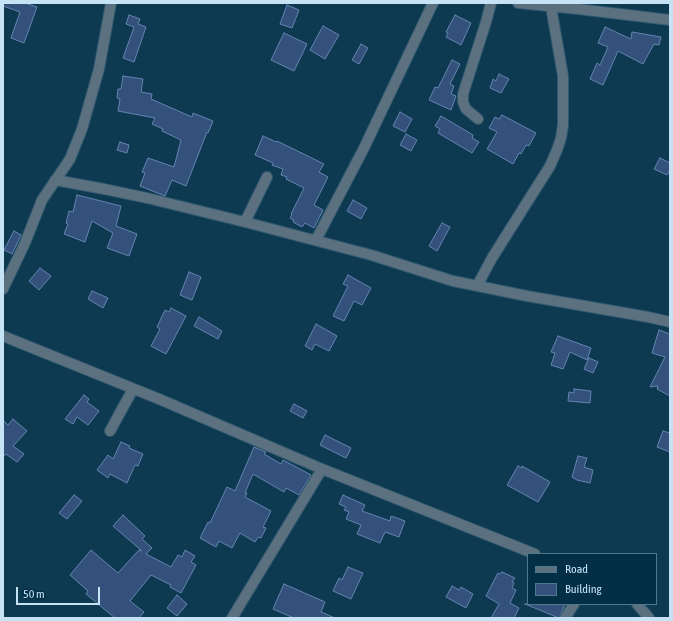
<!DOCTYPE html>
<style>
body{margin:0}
#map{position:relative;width:673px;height:621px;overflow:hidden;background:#0e3a51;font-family:"Asap Condensed",sans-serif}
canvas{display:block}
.frame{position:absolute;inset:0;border:4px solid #c6e2f5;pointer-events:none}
.legend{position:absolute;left:527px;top:553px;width:130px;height:52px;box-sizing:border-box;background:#022f46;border:1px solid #50778c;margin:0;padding:5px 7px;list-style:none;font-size:12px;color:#c6e2f5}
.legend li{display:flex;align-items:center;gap:8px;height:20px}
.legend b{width:20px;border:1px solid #50778c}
.scale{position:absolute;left:16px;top:587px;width:84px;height:18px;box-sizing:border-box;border:2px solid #c6e2f5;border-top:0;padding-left:5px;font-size:12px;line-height:14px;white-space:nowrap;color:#c6e2f5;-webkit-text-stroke:3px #022f46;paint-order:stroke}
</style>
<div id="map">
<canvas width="673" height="621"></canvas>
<div class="frame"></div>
<ul class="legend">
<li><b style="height:5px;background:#5b7180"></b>Road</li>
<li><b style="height:11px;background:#34517b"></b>Building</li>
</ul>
<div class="scale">50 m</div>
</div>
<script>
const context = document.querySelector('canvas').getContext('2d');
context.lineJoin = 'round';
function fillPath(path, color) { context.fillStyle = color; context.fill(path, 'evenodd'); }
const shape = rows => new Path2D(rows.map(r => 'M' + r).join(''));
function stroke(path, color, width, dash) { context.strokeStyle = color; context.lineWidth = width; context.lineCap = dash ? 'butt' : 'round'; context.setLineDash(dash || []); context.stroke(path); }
const building = shape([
 [3,3,25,3,37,7,24,43,11,38,20,12,3,6,3,3],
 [287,5,299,10,292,28,280,24,287,5],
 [129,15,140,19,138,24,146,27,134,62,123,58,134,27,126,24,129,15],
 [455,15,471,23,461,45,446,37,448,33,446,32,455,15],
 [323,26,339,35,325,59,310,50,323,26],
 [605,27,631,39,632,32,661,37,659,45,654,44,643,64,618,51,603,85,590,79,597,63,600,65,608,47,598,43,605,27],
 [284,33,307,44,294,71,271,60,284,33],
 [361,44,368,48,359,64,352,60,361,44],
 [452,60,460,64,450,84,454,86,451,94,456,96,451,110,429,100,435,87,438,88,452,60],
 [499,74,509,79,501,93,490,88,493,79,496,81,499,74],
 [123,76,143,79,141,92,152,94,151,99,192,117,193,113,213,121,208,133,207,132,186,186,172,180,165,196,140,186,145,173,142,172,148,158,174,167,181,140,162,131,163,129,152,124,155,118,118,111,120,99,117,98,118,89,121,89,123,76],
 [400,112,412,119,405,132,393,126,400,112],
 [502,115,536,133,529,146,526,145,521,154,519,153,513,164,487,149,497,132,489,128,495,117,499,119,502,115],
 [441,116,473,135,472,138,479,142,472,153,438,133,440,129,435,126,441,116],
 [406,134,417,140,411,151,400,145,406,134],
 [263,136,276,142,277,141,324,164,319,172,328,177,314,205,323,210,314,228,305,223,302,227,293,222,294,220,290,218,292,215,291,214,304,188,286,179,287,177,281,175,283,169,272,165,273,163,255,155,263,136],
 [120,142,129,145,127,153,117,150,120,142],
 [660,158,670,163,670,170,667,175,654,169,660,158],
 [77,195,121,206,116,226,137,234,129,256,107,248,113,233,92,221,85,242,64,234,68,224,66,223,69,211,73,212,77,195],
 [353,200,367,208,361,219,347,211,353,200],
 [442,223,450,227,437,251,429,246,442,223],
 [14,231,21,235,12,254,4,250,14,231],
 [40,268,51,276,39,290,29,281,40,268],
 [189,272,201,277,192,300,180,295,189,272],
 [348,275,371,288,362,305,354,301,344,321,333,316,348,286,343,284,348,275],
 [92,291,108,298,103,308,88,299,92,291],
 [171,308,186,316,166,354,151,346,160,329,157,327,165,310,169,312,171,308],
 [199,317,222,331,218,339,194,326,199,317],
 [316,324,337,336,329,351,315,344,312,350,305,346,316,324],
 [659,330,670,334,670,396,657,389,658,386,650,387,665,357,652,353,659,330],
 [558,336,591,348,587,360,570,352,563,369,551,365,555,353,551,352,558,336],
 [589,358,598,362,593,373,584,369,589,358],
 [574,389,591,391,590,403,568,401,569,392,574,393,574,389],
 [84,395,89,399,87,402,99,411,88,425,77,417,73,424,65,419,84,395],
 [294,404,307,411,303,418,290,411,294,404],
 [13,419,27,431,13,446,24,454,17,462,6,454,3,457,3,420,8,425,13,419],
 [663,431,670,433,670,452,657,447,663,431],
 [325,435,351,448,346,458,320,445,325,435],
 [121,442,130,446,129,448,143,454,138,466,135,465,127,483,110,474,108,478,97,470,108,455,113,459,121,442],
 [254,447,266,452,264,454,281,464,283,460,311,475,299,495,286,488,284,492,253,474,245,493,247,493,245,497,271,511,263,527,266,528,261,538,258,537,255,542,240,533,232,548,219,541,216,547,200,538,208,522,210,523,227,487,235,491,254,447],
 [578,456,587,458,584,467,593,470,590,483,577,480,572,477,578,456],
 [518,466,522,468,522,466,550,482,538,502,507,485,518,466],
 [74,495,82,501,67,519,59,513,74,495],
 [343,495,365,505,362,511,390,521,391,516,405,521,399,537,385,532,380,543,357,534,361,525,346,519,349,512,344,510,346,507,339,504,343,495],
 [123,515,145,536,142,539,152,548,146,554,171,567,178,555,182,557,185,550,195,556,191,562,196,565,181,593,170,587,171,585,151,575,130,601,144,612,139,618,115,618,86,594,88,591,70,575,91,550,118,573,139,550,142,551,113,526,123,515],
 [348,567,363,573,351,599,333,591,339,578,342,580,348,567],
 [502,572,515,578,512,582,514,583,512,588,516,590,510,603,519,608,514,618,491,618,499,604,486,596,498,573,500,574,502,572],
 [284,584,325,602,321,612,335,618,294,618,273,609,284,584],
 [452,586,459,590,461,587,473,594,466,608,446,597,452,586],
 [177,595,187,604,177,616,167,608,177,595],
 [525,604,565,604,559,618,525,604]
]);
fillPath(building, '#34517b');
stroke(building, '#6484b1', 1);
const minor = shape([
 [518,3,578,9,670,20],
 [478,119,466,109,463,102,463,94,486,22,491,3],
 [55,180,104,189,147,198,245,222,371,255,453,281,527,296,648,317,670,322],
 [245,222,267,177],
 [316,240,364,148,433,3],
 [477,286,492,258,550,166,557,150,561,138,563,125,563,76,551,7],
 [3,289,25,243,42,200,70,159,82,129,99,69,111,3],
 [3,336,159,399,322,469,535,554],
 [110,431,133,389],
 [637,604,649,618],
 [232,618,322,469],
 [565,618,574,604]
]);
stroke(minor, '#2f586f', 12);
stroke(minor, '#5b7180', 10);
</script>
